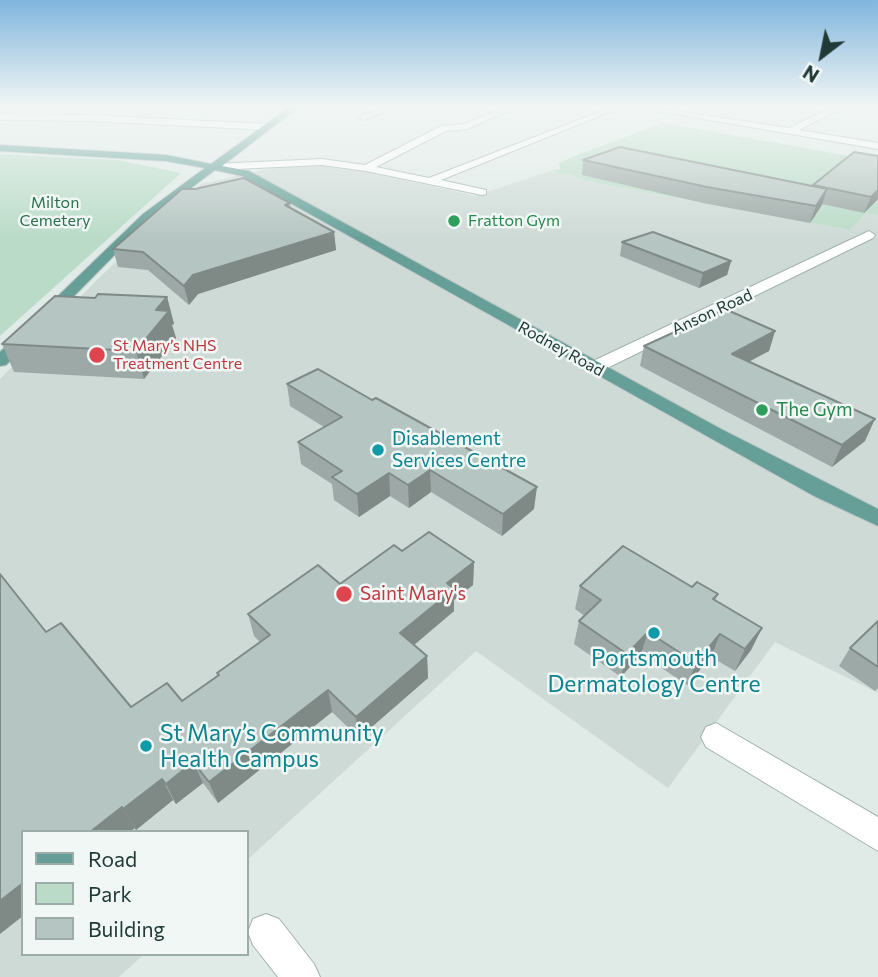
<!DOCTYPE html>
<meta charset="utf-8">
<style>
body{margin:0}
#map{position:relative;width:878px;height:977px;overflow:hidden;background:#e0eae7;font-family:Commissioner,sans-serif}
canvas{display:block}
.legend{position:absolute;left:21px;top:830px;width:228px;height:126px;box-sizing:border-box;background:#f0f7f5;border:2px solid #9daba9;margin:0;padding:9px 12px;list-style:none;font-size:21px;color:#213a37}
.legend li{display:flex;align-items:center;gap:14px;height:35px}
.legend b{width:35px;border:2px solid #9daba9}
.north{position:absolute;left:787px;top:21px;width:70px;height:70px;-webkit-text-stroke:5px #f0f7f5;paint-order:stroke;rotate:212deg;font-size:19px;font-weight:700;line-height:28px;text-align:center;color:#213a37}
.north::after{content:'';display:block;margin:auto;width:24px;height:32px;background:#213a37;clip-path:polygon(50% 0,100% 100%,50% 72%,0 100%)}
</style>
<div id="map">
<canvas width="878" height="977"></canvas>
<ul class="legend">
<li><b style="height:9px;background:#659f98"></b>Road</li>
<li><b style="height:19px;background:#b9dbc7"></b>Park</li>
<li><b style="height:19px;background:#b5c5c1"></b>Building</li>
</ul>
<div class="north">N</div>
</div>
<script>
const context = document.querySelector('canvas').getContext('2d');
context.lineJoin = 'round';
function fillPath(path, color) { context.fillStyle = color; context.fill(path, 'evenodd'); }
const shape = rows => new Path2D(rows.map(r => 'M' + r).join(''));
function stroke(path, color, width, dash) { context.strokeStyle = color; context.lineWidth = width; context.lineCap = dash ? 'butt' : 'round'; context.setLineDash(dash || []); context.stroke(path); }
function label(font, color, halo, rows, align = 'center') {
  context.font = font + ' Commissioner,sans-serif'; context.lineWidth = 5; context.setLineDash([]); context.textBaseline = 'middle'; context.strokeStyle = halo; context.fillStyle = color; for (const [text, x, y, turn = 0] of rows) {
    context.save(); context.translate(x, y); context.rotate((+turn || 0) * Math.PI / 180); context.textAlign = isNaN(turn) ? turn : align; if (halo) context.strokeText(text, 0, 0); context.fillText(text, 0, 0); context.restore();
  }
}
fillPath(shape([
 [310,164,358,170,475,196,553,170,560,175,568,174,586,181,850,230,866,213,878,215,878,693,775,642,668,788,476,651,247,860,247,832,23,832,23,954,144,954,119,977,0,977,0,379,101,276,201,184,272,168]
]), '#cedad6');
fillPath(shape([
 [663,123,878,161,878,215,866,213,850,230,586,181,568,174,560,175,553,170,560,169,559,163,577,155],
 [0,154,118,160,181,173,0,336]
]), '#b9dbc7');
const street = shape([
 [388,105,398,105,364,120,357,118,388,105],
 [512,105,522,105,467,129,446,131,376,167,429,178,617,105,627,105,441,180,486,190,486,194,482,195,366,171,322,165,213,170,208,167,213,164,322,159,365,165,441,126,463,124,512,105],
 [637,105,789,128,838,105,847,105,799,130,878,143,878,149,640,108,637,105],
 [0,114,89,115,269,124,273,127,269,130,89,121,0,120,0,114],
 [869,231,875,235,873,238,601,371,589,371,587,367,589,363,869,231],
 [716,723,878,817,878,851,706,747,701,737,706,727,716,723],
 [266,914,279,919,314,964,320,977,278,977,253,945,248,932,253,919,266,914]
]);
const primary = shape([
 [292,105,301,105,222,166,249,171,721,429,878,509,878,526,814,496,242,176,215,170,151,218,6,365,0,366,0,352,143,214,205,168,166,161,0,151,0,145,166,155,211,164,292,105]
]);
stroke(street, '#a3b2af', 2);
stroke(primary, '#bcc4c3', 2);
fillPath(street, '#fff');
fillPath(primary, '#659f98');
fillPath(shape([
 [854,152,878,199,864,213,822,204,810,223,703,203,582,175,583,160,812,186],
 [290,203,291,208,334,232,336,250,198,294,189,305,148,270,118,267,113,249],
 [622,242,731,261,727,275,699,288,620,256],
 [167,297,174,324,172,325,176,338,144,379,14,372,2,344,95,298],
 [775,331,769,351,749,361,865,441,832,467,640,366,644,346],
 [287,384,534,509,502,536,431,492,409,508,390,496,359,517,334,500,332,484,301,464,298,442,324,427,290,406],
 [402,551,474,562,473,585,454,600,454,611,414,645,427,656,428,678,359,738,332,712,218,803,203,783,176,804,173,800,136,830,135,828,129,832,23,832,46,632,131,707,182,701,218,676,217,673,260,642,254,636,248,614,340,584],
 [580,586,692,587,718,594,715,601,762,628,751,650,735,671,711,657,687,685,641,654,621,677,574,644,579,621,585,616,575,609],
 [878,621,878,688,875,691,839,666,850,648]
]), '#9ca9a6');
fillPath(shape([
 [827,189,822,205,810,223,816,206],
 [878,190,878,199,864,213,871,197],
 [334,232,336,250,198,294,189,305,184,286,193,275],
 [731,261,727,275,699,288,703,273],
 [167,297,174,324,172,325,176,338,144,379,136,351,156,310],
 [775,331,769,351,726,374,732,354],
 [875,419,865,441,832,467,842,445],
 [430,470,431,492,409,508,408,485],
 [389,473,390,496,359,517,357,494],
 [537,487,534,509,502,536,503,514],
 [474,562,473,585,454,600,454,611,401,656,400,633,447,583],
 [762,628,751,650,735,671,745,649],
 [648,632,641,654,621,677,627,654],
 [720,634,711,657,687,685,696,663],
 [427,656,428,678,359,738,356,717],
 [328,690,332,712,218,803,209,782],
 [193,762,203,783,176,804,166,784],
 [162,779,173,800,136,830,123,809],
 [122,807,135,828,129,832,90,832],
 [23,883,23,916,0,934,0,901]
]), '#7f8a87');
const building = shape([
 [620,147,827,189,816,206,707,187,583,160,620,147],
 [854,152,878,156,878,190,871,197,813,185,854,152],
 [244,178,290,203,285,205,334,232,193,275,184,286,143,252,113,249,182,189,195,189,244,178],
 [653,232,731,261,703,273,622,242,653,232],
 [98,294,167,297,156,310,169,311,136,351,2,344,55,296,95,298,98,294],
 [725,309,775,331,732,354,875,419,842,445,644,346,725,309],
 [318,369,372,400,376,398,537,487,503,514,430,470,408,485,389,473,357,494,332,477,342,471,298,442,342,417,287,384,318,369],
 [429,532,474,562,447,583,454,589,400,633,427,656,356,717,328,690,209,782,193,762,166,784,162,779,123,809,122,807,90,832,23,832,23,883,0,901,0,574,46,632,61,623,131,707,167,683,182,701,219,675,217,673,270,635,248,614,318,565,340,584,394,545,402,551,429,532],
 [623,546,692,587,697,582,718,594,713,599,762,628,745,649,720,634,696,663,648,632,627,654,579,621,601,600,580,586,623,546],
 [878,621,878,667,850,648,878,621]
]);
fillPath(building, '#b5c5c1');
stroke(building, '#7f8a87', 2);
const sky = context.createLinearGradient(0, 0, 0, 241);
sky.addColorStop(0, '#81b6de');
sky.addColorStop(0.44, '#f1f6f4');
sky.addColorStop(1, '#f1f6f400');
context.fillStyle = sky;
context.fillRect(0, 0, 878, 241);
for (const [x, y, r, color] of [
 [454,221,7,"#2e9e5b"],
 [97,355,9,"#e0444e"],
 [762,410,7,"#2e9e5b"],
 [378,450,7,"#0f9aa8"],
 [344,594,9,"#e0444e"],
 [654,633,7,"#0f9aa8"],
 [146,746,7,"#0f9aa8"]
]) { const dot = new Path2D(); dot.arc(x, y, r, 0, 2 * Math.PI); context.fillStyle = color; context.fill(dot); stroke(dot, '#f0f7f5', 2.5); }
label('16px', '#2c7050', '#f0f7f5', [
 ["Milton",55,203],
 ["Cemetery",55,221]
]);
label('16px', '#27864d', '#f0f7f5', [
 ["Fratton Gym",468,221]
], 'left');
label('16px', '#213a37', '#f0f7f5', [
 ["Anson Road",712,312,-25],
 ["Rodney Road",561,349,29]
]);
label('16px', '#be3a42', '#f0f7f5', [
 ["St Mary’s NHS",113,346],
 ["Treatment Centre",113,364]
], 'left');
label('19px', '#27864d', '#f0f7f5', [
 ["The Gym",776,410]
], 'left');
label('19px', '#0d838f', '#f0f7f5', [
 ["Disablement",392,439],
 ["Services Centre",392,461]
], 'left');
label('19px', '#be3a42', '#f0f7f5', [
 ["Saint Mary's",360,594]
], 'left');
label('23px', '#0d838f', '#f0f7f5', [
 ["Portsmouth",654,658],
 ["Dermatology Centre",654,684],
 ["St Mary’s Community",160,733,"left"],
 ["Health Campus",160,759,"left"]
]);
</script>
